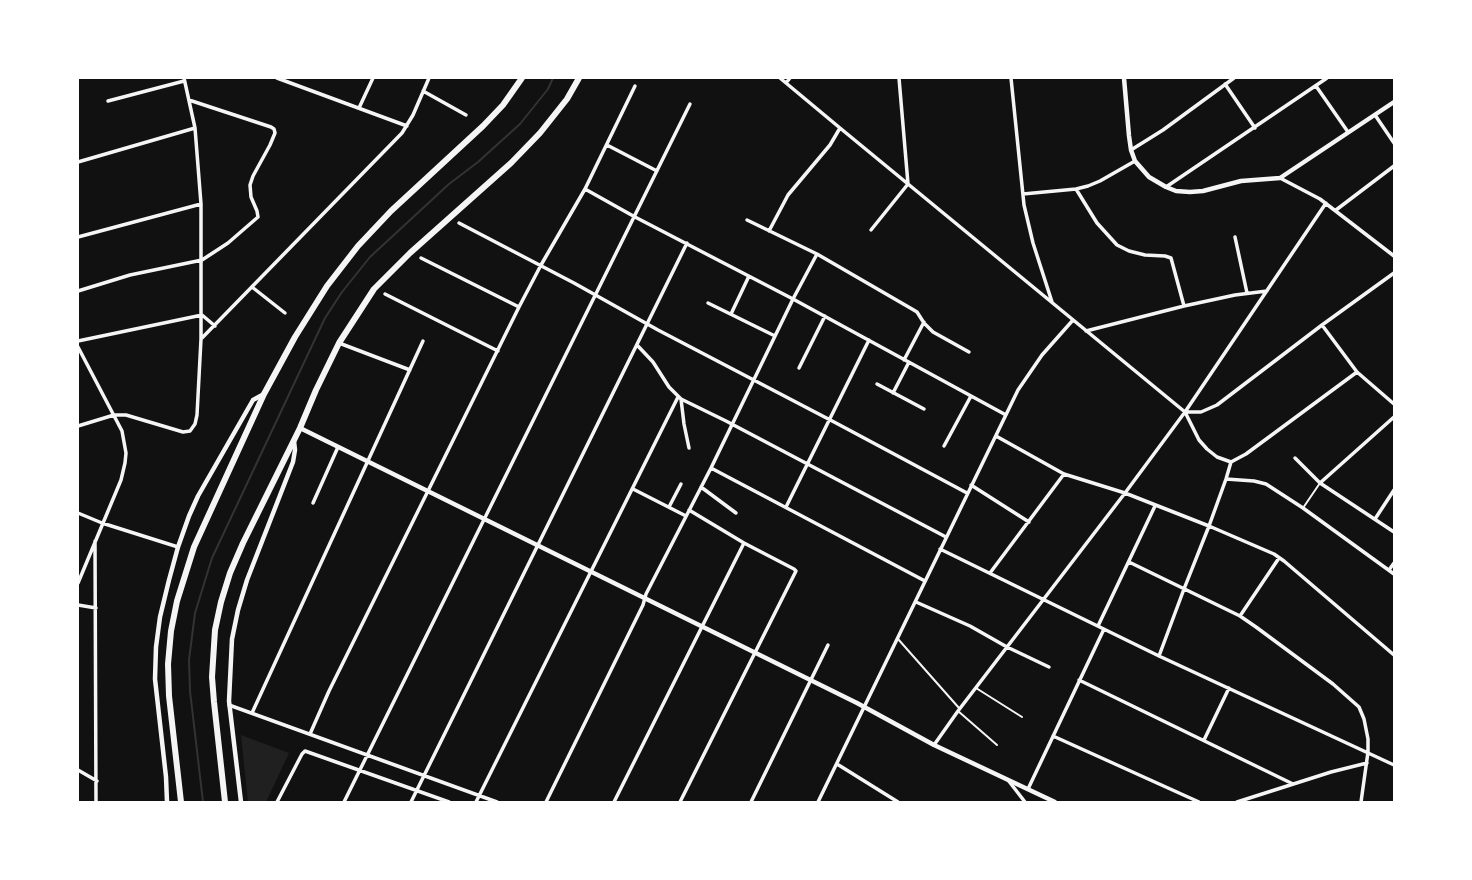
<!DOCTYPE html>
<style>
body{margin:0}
#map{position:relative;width:1472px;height:880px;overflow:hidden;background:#111;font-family:Montserrat,sans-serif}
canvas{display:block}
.frame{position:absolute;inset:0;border:79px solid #fff;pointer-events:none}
</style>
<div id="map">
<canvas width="1472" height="880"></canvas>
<div class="frame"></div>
</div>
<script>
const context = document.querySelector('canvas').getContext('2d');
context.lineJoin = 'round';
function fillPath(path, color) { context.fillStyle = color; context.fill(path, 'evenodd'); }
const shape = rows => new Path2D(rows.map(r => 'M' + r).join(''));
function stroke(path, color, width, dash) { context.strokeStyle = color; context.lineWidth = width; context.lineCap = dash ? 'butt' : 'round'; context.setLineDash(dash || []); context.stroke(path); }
fillPath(shape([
 [241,735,289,753,266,802,248,802]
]), '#202020');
stroke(shape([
 [203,802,190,691,189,660,195,613,212,558,325,318,342,292,370,257,449,184,478,162,520,124,548,89,553,78]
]), '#333', 2);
stroke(shape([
 [1303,508,1320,483],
 [898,639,959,708],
 [976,688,1022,717],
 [958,711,997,745]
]), '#f5f5f5', 2);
stroke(shape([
 [277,78,407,126],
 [780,78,840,128,1185,412,1199,440,1207,449,1217,457,1231,462,1246,454,1357,372],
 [1011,78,1024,205,1033,243,1052,302],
 [786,83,790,78],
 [1225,84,1255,128],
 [1316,86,1348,132],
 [423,91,466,115],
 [108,101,184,81],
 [359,108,373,78],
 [1375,115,1394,143],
 [607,145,657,171],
 [1131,150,1163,130,1234,78],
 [78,162,195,128],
 [1280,178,1320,199,1394,256],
 [1166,187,1327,78],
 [585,189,635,217,793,299,1006,415],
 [1076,189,1097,223,1117,245,1129,251,1145,255,1165,256,1171,258,1184,306],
 [1023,194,1076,189,1088,186,1100,181,1135,161],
 [1336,210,1394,166],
 [747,220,817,254,912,309,917,312,924,323,933,332,969,352],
 [459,223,574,283,658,330,836,423,967,493],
 [871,230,908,184,899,78],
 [769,231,788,195,830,145,840,128],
 [78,237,201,204],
 [1235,237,1247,293],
 [421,258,519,307],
 [252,287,285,313],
 [78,291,130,275,202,260,228,243,258,217,257,211,251,197,250,185,253,176,270,145,275,133,274,129,271,127,189,100],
 [385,294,498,351],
 [708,303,775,336],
 [731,314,749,276],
 [1322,325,1357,372,1394,404],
 [1086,331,1184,306,1235,295,1267,291],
 [201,339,402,133,413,115,429,78],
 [78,341,202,315,215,326],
 [339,343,410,370],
 [637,345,653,362,669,387,681,399,684,424,689,448],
 [78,347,122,431,126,453,125,463,121,480,78,583],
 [904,360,924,322],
 [799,368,825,316],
 [877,384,924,409],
 [893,393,909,362],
 [681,399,726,421,946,537],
 [1185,412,1201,412,1217,405,1322,325,1394,273],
 [78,426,114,415,126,415,183,432,190,431,195,424,197,415,201,339,201,204,195,128,184,78],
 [996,436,1064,474,1125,493,1209,526,1274,554,1284,561,1394,655],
 [944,446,971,396],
 [1295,458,1320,483,1394,532],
 [711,468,925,581],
 [1226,479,1254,481,1266,484,1303,508,1394,574],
 [1320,483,1394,417],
 [971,485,1029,522],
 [701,487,736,513],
 [633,489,686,516],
 [313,503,338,447],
 [669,507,681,484],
 [786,507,869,340],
 [78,513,102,523,178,547],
 [1375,519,1394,490],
 [95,541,96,802],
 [940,549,1159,656,1394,765],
 [1129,562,1240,616,1256,627,1333,684,1359,707,1364,719,1368,739,1368,752,1361,802],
 [1389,570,1394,563],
 [990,573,1064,474],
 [916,602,970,626,1007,647,1049,667],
 [78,605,96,608],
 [1240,616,1279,558],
 [1098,626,1155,506],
 [1159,656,1184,589,1209,526,1226,479,1231,462],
 [1079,680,1293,784],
 [229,705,497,802],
 [252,713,423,341],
 [310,734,329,691,519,307,541,265,585,189,635,86],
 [1053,736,1199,802],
 [1204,740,1229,688],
 [934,745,958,711,1125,493,1185,412,1326,203],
 [837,764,898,802],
 [78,770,97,781],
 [1008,780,1025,802],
 [1028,789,1104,629],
 [277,802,302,754,305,751,449,802],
 [344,802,690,104],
 [411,802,687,243],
 [476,802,678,397],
 [546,802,643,605,646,594,711,468,793,299,817,254],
 [614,802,744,543],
 [680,802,796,571,794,569,744,543,689,510],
 [751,802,828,645],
 [818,802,1018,390,1042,355,1073,320],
 [1237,802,1331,772,1367,763]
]), '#f5f5f5', 3.5);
stroke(shape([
 [1124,78,1129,136,1131,150,1135,161,1149,177,1166,187,1176,191,1190,192,1203,191,1241,181,1280,178,1394,102],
 [300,428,857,703,934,745,1055,802],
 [167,802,166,777,155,679,156,647,160,617,169,580,178,547,189,516,198,496,253,400,264,394],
 [241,802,229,701,232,639,238,610,247,580,293,462,295,450,294,441]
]), '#f5f5f5', 4.5);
stroke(shape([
 [181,802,169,696,168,664,171,631,177,601,194,547,264,394,295,337,327,286,358,246,391,211,483,126,503,105,522,78],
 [225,802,214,702,212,677,215,630,221,602,230,573,243,543,300,428,316,390,339,343,374,289,410,253,511,163,540,133,567,99,579,78]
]), '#f5f5f5', 6);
</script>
